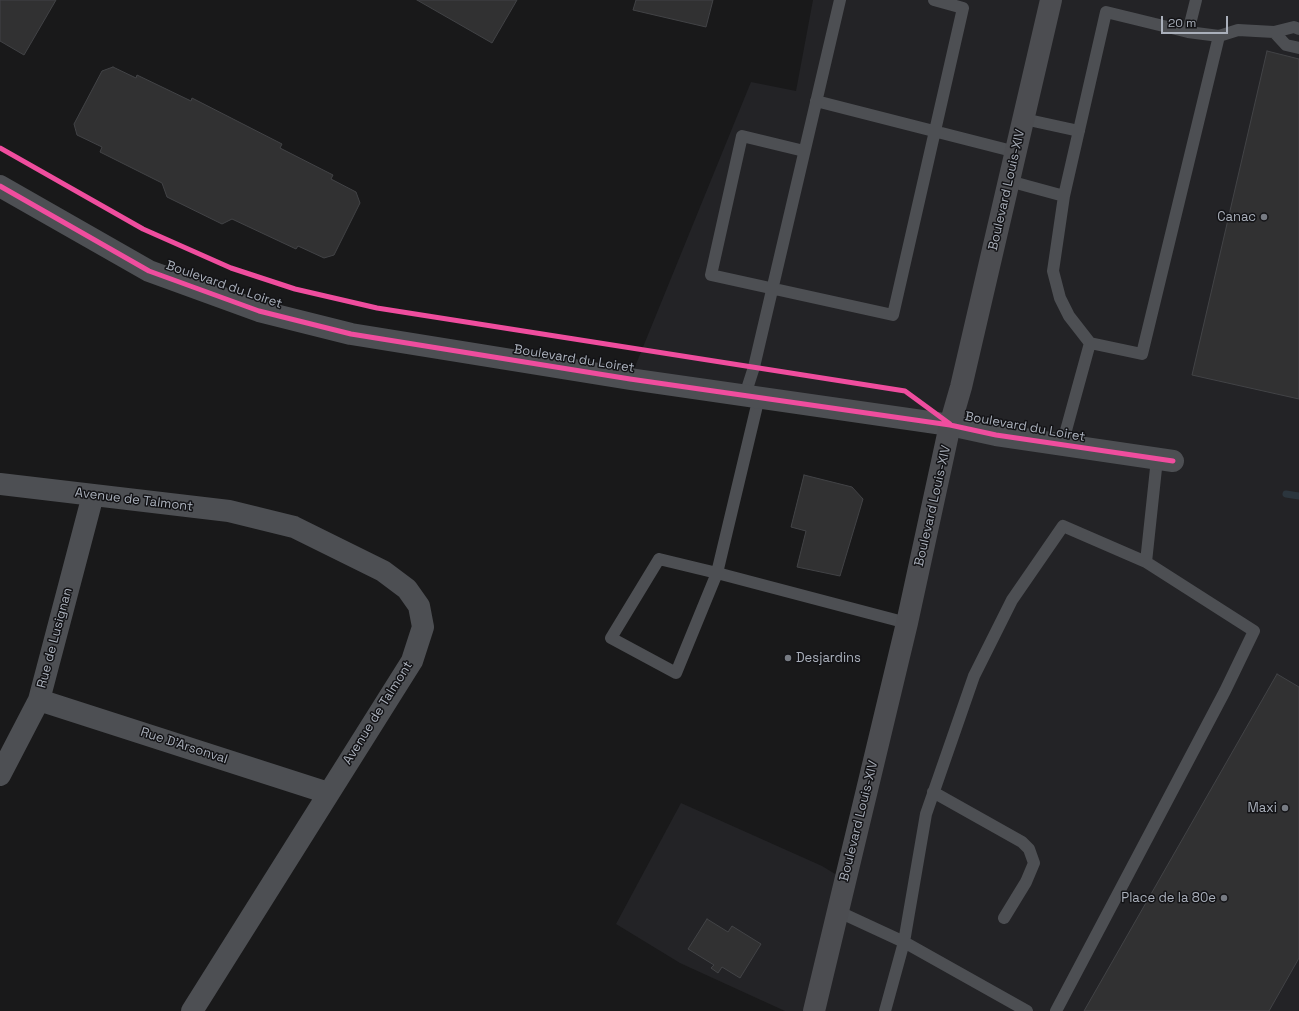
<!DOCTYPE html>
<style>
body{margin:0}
#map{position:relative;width:1299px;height:1011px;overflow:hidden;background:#19191a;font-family:"Space Grotesk",sans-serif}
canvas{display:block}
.scale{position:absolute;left:1161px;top:16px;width:67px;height:18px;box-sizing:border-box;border:2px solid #aab0bb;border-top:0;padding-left:5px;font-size:12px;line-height:14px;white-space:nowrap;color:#aab0bb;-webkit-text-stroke:3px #131316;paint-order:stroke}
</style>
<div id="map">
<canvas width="1299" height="1011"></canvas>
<div class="scale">20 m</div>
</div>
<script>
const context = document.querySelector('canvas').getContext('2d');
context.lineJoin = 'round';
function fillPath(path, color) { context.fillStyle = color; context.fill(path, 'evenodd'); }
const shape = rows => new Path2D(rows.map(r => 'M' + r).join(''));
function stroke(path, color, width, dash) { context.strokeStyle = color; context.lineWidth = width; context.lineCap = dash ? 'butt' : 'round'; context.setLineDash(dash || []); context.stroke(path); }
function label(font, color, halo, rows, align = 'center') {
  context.font = font + ' "Space Grotesk",sans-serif'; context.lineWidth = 3; context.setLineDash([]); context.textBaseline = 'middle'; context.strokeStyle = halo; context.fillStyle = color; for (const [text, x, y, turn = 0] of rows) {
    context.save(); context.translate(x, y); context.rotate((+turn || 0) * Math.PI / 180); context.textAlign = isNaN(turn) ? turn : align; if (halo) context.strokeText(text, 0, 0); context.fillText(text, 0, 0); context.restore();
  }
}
fillPath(shape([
 [813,0,1299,0,1299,1011,785,1011,680,963,616,924,681,803,822,866,845,880,950,425,630,379,751,82,796,91]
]), '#232326');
stroke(shape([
 [1286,494,1299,496]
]), '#2b353d', 7);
const building = shape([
 [0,0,56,0,24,55,0,41,0,0],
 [417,0,517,0,492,43,417,0],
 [636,0,713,0,706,27,633,10,636,0],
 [1267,51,1299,59,1299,399,1192,375,1267,51],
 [113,67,136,78,137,75,191,101,192,98,282,144,280,148,333,175,331,179,356,192,360,203,334,255,324,258,298,246,296,249,232,219,222,224,167,197,162,183,100,152,102,147,77,135,74,124,102,71,113,67],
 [804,475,852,487,863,499,840,576,797,567,806,531,791,527,804,475],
 [1277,674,1299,687,1299,958,1269,1011,1084,1011,1277,674],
 [707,919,728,932,732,926,761,944,740,978,722,967,718,973,711,968,714,965,688,949,707,919]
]);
fillPath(building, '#313132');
stroke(building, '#424346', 1);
stroke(shape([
 [1188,32,1196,0],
 [1274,32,1286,45,1299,48],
 [816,101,1016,152],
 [1024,119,1079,131],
 [804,151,742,136,711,275,893,315,963,8,934,0],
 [1009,181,1064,196,1106,12,1188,32,1219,36,1238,30,1274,32,1294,27,1299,29],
 [1064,196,1053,271,1060,298,1069,316,1090,343],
 [745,395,754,367,840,0],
 [759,397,717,573,907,623],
 [1062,445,1090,343,1142,354,1219,36],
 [659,559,717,573,676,673,611,638,659,559],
 [933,792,1022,842,1029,849,1034,863,1026,882,1004,918],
 [837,911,904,942,1027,1011],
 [885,1011,904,942,926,814,974,676,1012,600,1063,526,1146,562],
 [1056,1011,1225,691,1254,631,1146,562,1157,459]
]), '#4d4f53', 12);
stroke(shape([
 [950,425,996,435,1173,461],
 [0,484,229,511,294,527,383,571,407,589,419,606,423,627,412,661,192,1011],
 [39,700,328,793],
 [0,775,39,700,93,495]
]), '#4d4f53', 22);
stroke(shape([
 [0,186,149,271,259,311,351,334,630,379,950,425]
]), '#4d4f53', 22);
stroke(shape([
 [814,1011,907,623,950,425,961,387,1051,0]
]), '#4c4d51', 22);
stroke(shape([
 [0,148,143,229,231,268,295,289,377,308,905,391,950,424],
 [0,186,149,271,259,311,351,334,630,379,950,425,996,435,1173,461]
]), '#ef4d9e', 5);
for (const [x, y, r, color] of [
 [1264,217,4,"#777b83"],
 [788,658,4,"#777b83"],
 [1285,808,4,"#777b83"],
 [1224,898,4,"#777b83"]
]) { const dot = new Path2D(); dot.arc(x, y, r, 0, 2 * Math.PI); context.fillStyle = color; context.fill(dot); stroke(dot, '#131316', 1.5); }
label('13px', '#aab0bb', '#131316', [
 ["Boulevard Louis-XIV",1007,190,-77],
 ["Boulevard du Loiret",224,285,19],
 ["Boulevard du Loiret",574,359,9],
 ["Boulevard du Loiret",1025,427,10],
 ["Avenue de Talmont",134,500,7],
 ["Boulevard Louis-XIV",933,506,-77],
 ["Rue de Lusignan",55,638,-75],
 ["Avenue de Talmont",378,713,-58],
 ["Rue D'Arsonval",184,746,18],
 ["Boulevard Louis-XIV",859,821,-76]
]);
label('13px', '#aab0bb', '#131316', [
 ["Canac",1256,217],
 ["Desjardins",796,658,"left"],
 ["Maxi",1277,808],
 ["Place de la 80e",1216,898]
], 'right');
</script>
